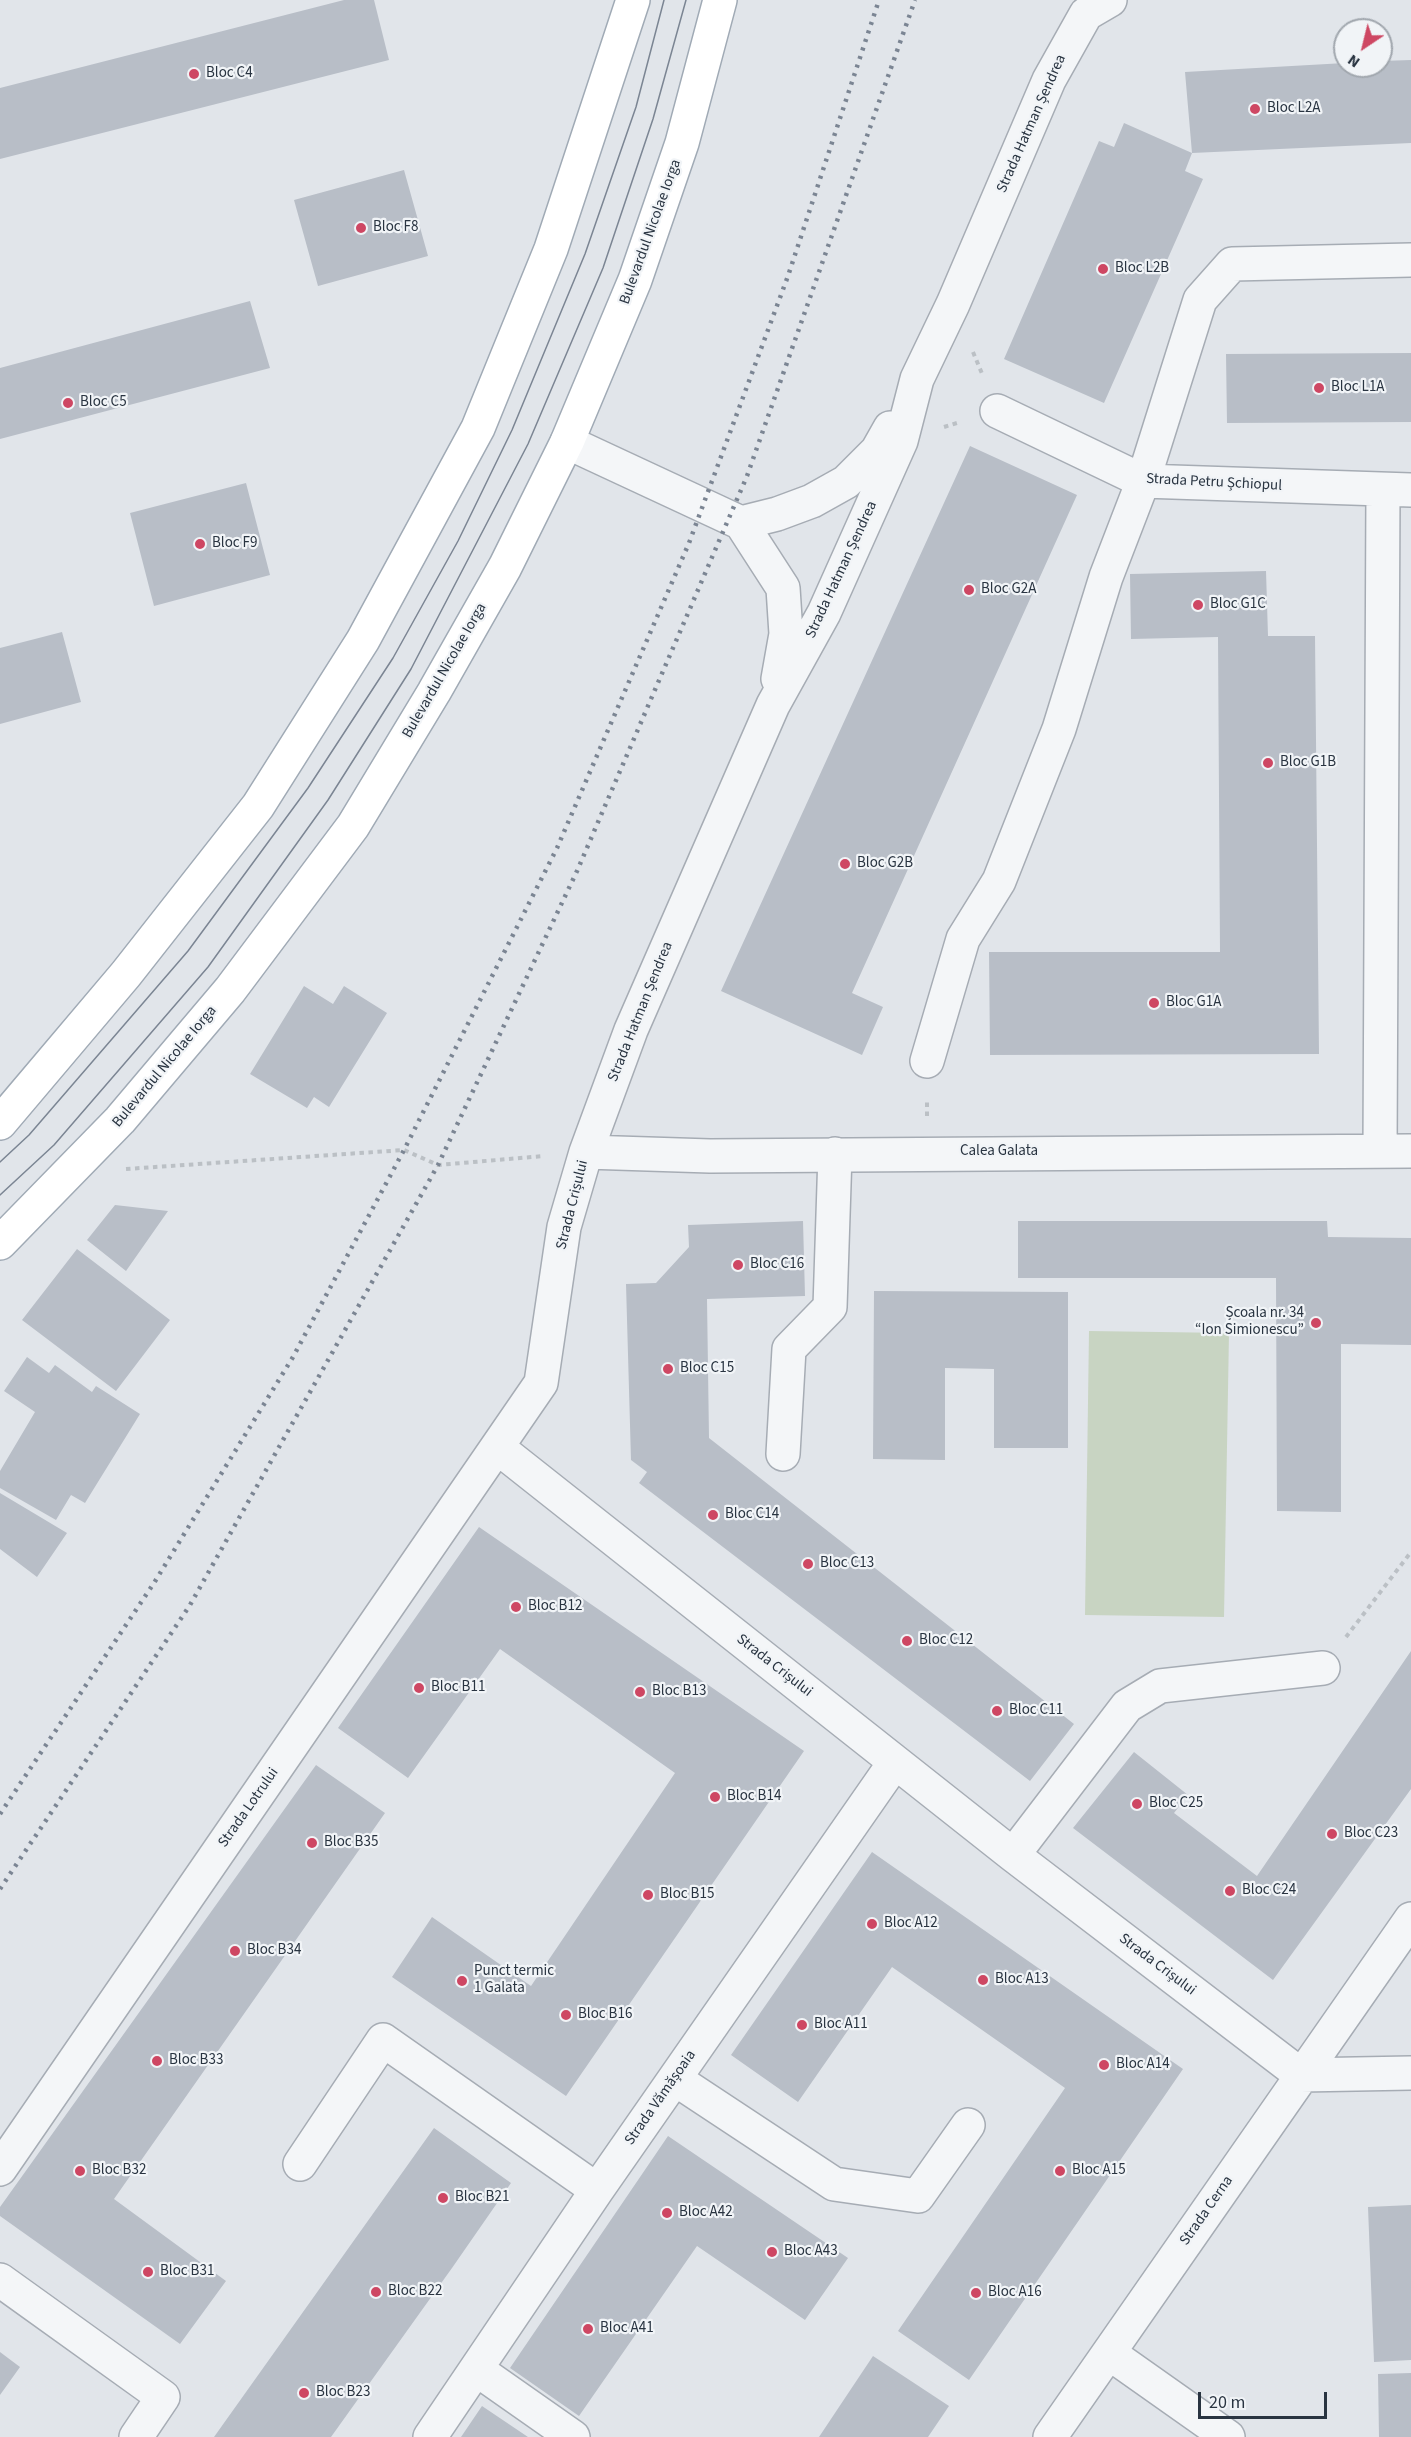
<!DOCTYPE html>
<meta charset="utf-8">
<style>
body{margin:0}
#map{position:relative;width:1411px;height:2437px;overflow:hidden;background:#e1e5ea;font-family:"Source Sans 3",sans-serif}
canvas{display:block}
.north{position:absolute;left:1333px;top:18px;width:60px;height:60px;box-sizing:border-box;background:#f1f4f7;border:2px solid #a1a7ae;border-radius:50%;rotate:215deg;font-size:16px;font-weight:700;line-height:24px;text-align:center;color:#293441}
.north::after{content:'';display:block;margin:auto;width:21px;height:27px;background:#ce4763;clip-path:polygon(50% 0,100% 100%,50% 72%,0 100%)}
.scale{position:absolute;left:1198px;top:2392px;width:129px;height:27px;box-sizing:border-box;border:3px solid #293441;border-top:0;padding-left:8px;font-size:18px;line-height:21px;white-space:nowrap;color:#293441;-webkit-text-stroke:4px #f1f4f7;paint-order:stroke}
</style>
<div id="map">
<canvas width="1411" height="2437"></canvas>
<div class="north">N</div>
<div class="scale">20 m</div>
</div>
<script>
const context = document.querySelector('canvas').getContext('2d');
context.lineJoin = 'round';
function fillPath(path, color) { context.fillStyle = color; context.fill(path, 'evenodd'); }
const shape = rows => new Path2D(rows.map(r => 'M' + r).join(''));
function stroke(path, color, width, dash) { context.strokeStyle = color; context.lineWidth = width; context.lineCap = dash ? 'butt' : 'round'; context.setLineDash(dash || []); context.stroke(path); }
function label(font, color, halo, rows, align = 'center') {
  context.font = font + ' "Source Sans 3",sans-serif'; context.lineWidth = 4.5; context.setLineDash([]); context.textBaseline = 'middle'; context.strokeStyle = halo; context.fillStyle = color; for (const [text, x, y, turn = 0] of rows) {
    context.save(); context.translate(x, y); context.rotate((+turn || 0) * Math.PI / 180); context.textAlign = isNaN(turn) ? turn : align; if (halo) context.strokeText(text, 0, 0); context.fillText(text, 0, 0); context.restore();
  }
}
fillPath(shape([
 [1089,1331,1229,1333,1224,1617,1085,1615]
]), '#c8d4c2');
fillPath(shape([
 [344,0,374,0,389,60,0,159,0,88],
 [1411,60,1411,143,1192,153,1185,72,1345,63,1345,66,1381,66,1381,61],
 [1124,123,1192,153,1185,171,1203,179,1104,403,1004,359,1099,141,1114,147],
 [404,170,428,256,318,286,294,200],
 [250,301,270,368,0,439,0,368],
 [1411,353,1411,422,1227,423,1226,354],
 [970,446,1077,495,852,993,883,1007,862,1055,721,991],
 [246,483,270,575,154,606,130,513],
 [1266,571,1268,636,1315,636,1319,1054,990,1055,989,952,1220,952,1218,637,1131,639,1130,574],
 [62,632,81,702,0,724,0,648],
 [304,986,333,1004,344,986,387,1013,329,1107,314,1097,307,1108,250,1074],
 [115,1205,168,1211,126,1271,87,1240],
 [803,1221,805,1296,707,1299,709,1438,1074,1724,1030,1781,639,1483,647,1472,631,1460,626,1284,656,1283,689,1247,688,1225],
 [1018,1221,1327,1221,1328,1237,1411,1238,1411,1345,1341,1344,1341,1512,1277,1511,1276,1278,1018,1278],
 [77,1249,170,1320,116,1391,22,1320],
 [874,1291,1068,1292,1068,1448,994,1448,994,1369,945,1368,945,1460,873,1459],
 [27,1357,49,1373,55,1365,92,1392,96,1386,140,1414,85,1503,71,1495,56,1520,0,1488,0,1471,35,1412,4,1391],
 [0,1493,67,1533,37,1577,0,1549],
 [479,1527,804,1751,566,2096,392,1977,432,1917,531,1986,675,1773,500,1649,408,1778,338,1728],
 [1411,1651,1411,1789,1273,1980,1073,1828,1134,1752,1188,1795,1174,1813,1257,1876],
 [316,1765,385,1813,114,2199,226,2281,180,2344,0,2216,0,2207],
 [872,1852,1183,2069,969,2380,898,2331,1065,2088,892,1967,798,2102,731,2055],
 [434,2128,511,2183,452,2268,331,2437,214,2437],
 [668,2136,848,2258,805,2320,697,2246,579,2416,510,2368],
 [1411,2205,1411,2360,1374,2362,1368,2207],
 [0,2352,20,2367,0,2395],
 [873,2356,949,2406,928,2437,819,2437],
 [1411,2373,1411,2437,1379,2437,1378,2374],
 [482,2406,528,2437,461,2437]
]), '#b8bec7');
const minor = shape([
 [997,411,1143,481,1411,490],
 [567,442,741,523,783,588,786,634,778,679],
 [741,523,777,514,812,501,846,482,877,451,890,428],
 [927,1061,963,939,999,881,1059,729,1106,577,1143,481,1200,300,1232,264,1411,260],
 [1380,1150,1383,490],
 [586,1152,710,1156,1411,1151],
 [497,1447,1013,1855,1301,2075],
 [783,1454,789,1349,830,1307,835,1154],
 [1013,1855,1127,1706,1160,1686,1323,1668],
 [1301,2075,1411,2073],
 [675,2079,834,2184,918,2196,968,2125],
 [300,2164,383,2040,597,2190],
 [0,2169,541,1383,564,1227,586,1152,631,1030,773,705,824,613,901,441,917,379,953,304,1049,80,1086,14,1110,0],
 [0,2280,163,2397,136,2437],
 [1109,2353,1228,2437],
 [476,2369,573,2437],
 [430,2437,597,2190,895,1762],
 [1050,2437,1411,1919]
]);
const major = shape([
 [0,1123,126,974,258,806,363,640,478,428,551,249,633,0],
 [0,1243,120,1120,230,990,353,826,434,692,505,567,567,442,635,280,682,143,720,0]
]);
stroke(minor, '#a6acb4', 36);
stroke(major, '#a0aab5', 36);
stroke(shape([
 [973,352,983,376],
 [944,427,960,422],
 [927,1116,927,1099],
 [126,1169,404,1150,438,1165,544,1156],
 [1346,1637,1411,1552]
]), '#bbc0c5', 4, [4.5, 4.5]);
stroke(minor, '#f4f6f8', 33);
stroke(major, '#fff', 33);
stroke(shape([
 [0,1162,29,1135,188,951,308,788,393,658,458,541,512,430,585,254,636,107,664,0],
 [0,1195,54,1145,208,967,328,800,411,669,528,444,603,268,653,119,686,0]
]), '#7b8593', 1.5);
stroke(shape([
 [0,1814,154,1583,293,1357,404,1150,557,848,689,543,788,276,879,0],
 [0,1889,190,1605,438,1165,577,871,747,476,915,0]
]), '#7b8593', 4.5, [3, 6]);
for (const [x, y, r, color] of [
 [194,74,6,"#ce4763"],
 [1255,109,6,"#ce4763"],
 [361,228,6,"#ce4763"],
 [1103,269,6,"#ce4763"],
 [1319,388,6,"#ce4763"],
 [68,403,6,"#ce4763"],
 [200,544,6,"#ce4763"],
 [969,590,6,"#ce4763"],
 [1198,605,6,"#ce4763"],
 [1268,763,6,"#ce4763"],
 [845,864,6,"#ce4763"],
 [1154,1003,6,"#ce4763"],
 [738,1265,6,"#ce4763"],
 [1316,1323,6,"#ce4763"],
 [668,1369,6,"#ce4763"],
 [713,1515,6,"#ce4763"],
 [808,1564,6,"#ce4763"],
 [516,1607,6,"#ce4763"],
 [907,1641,6,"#ce4763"],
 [419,1688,6,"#ce4763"],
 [640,1692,6,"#ce4763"],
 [997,1711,6,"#ce4763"],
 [715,1797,6,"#ce4763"],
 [1137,1804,6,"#ce4763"],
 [1332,1834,6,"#ce4763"],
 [312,1843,6,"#ce4763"],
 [1230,1891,6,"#ce4763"],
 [648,1895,6,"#ce4763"],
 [872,1924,6,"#ce4763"],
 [235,1951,6,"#ce4763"],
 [983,1980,6,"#ce4763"],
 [462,1981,6,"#ce4763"],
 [566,2015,6,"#ce4763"],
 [802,2025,6,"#ce4763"],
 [157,2061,6,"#ce4763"],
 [1104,2065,6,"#ce4763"],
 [80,2171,6,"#ce4763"],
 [1060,2171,6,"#ce4763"],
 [443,2198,6,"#ce4763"],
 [667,2213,6,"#ce4763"],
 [772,2252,6,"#ce4763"],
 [148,2272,6,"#ce4763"],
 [376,2292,6,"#ce4763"],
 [976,2293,6,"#ce4763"],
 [588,2329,6,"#ce4763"],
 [304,2393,6,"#ce4763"]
]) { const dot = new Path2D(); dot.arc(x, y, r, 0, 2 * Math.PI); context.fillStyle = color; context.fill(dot); stroke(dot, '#f1f4f7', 2); }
label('15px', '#293441', '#f1f4f7', [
 ["Bloc C4",206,74],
 ["Bloc L2A",1267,109],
 ["Bloc F8",373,228],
 ["Bloc L2B",1115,269],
 ["Bloc L1A",1331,388],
 ["Bloc C5",80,403],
 ["Bloc F9",212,544],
 ["Bloc G2A",981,590],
 ["Bloc G1C",1210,605],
 ["Bloc G1B",1280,763],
 ["Bloc G2B",857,864],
 ["Bloc G1A",1166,1003],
 ["Bloc C16",750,1265],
 ["Școala nr. 34",1304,1314,"right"],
 ["“Ion Simionescu”",1304,1331,"right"],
 ["Bloc C15",680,1369],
 ["Bloc C14",725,1515],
 ["Bloc C13",820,1564],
 ["Bloc B12",528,1607],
 ["Bloc C12",919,1641],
 ["Bloc B11",431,1688],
 ["Bloc B13",652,1692],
 ["Bloc C11",1009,1711],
 ["Bloc B14",727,1797],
 ["Bloc C25",1149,1804],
 ["Bloc C23",1344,1834],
 ["Bloc B35",324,1843],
 ["Bloc C24",1242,1891],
 ["Bloc B15",660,1895],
 ["Bloc A12",884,1924],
 ["Bloc B34",247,1951],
 ["Punct termic",474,1972],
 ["1 Galata",474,1989],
 ["Bloc A13",995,1980],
 ["Bloc B16",578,2015],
 ["Bloc A11",814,2025],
 ["Bloc B33",169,2061],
 ["Bloc A14",1116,2065],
 ["Bloc B32",92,2171],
 ["Bloc A15",1072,2171],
 ["Bloc B21",455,2198],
 ["Bloc A42",679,2213],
 ["Bloc A43",784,2252],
 ["Bloc B31",160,2272],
 ["Bloc B22",388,2292],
 ["Bloc A16",988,2293],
 ["Bloc A41",600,2329],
 ["Bloc B23",316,2393]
], 'left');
label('15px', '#293441', '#f1f4f7', [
 ["Strada Hatman Șendrea",1032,124,-66],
 ["Bulevardul Nicolae Iorga",651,232,-70],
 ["Strada Petru Șchiopul",1214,483,3],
 ["Strada Hatman Șendrea",842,570,-65],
 ["Bulevardul Nicolae Iorga",445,671,-60],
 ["Strada Hatman Șendrea",641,1012,-68],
 ["Bulevardul Nicolae Iorga",165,1067,-50],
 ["Calea Galata",999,1152],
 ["Strada Crișului",573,1205,-76],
 ["Strada Crișului",774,1666,38],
 ["Strada Lotrului",249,1808,-55],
 ["Strada Crișului",1157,1965,37],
 ["Strada Vămășoaia",661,2098,-55],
 ["Strada Cerna",1207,2211,-55]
]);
</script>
